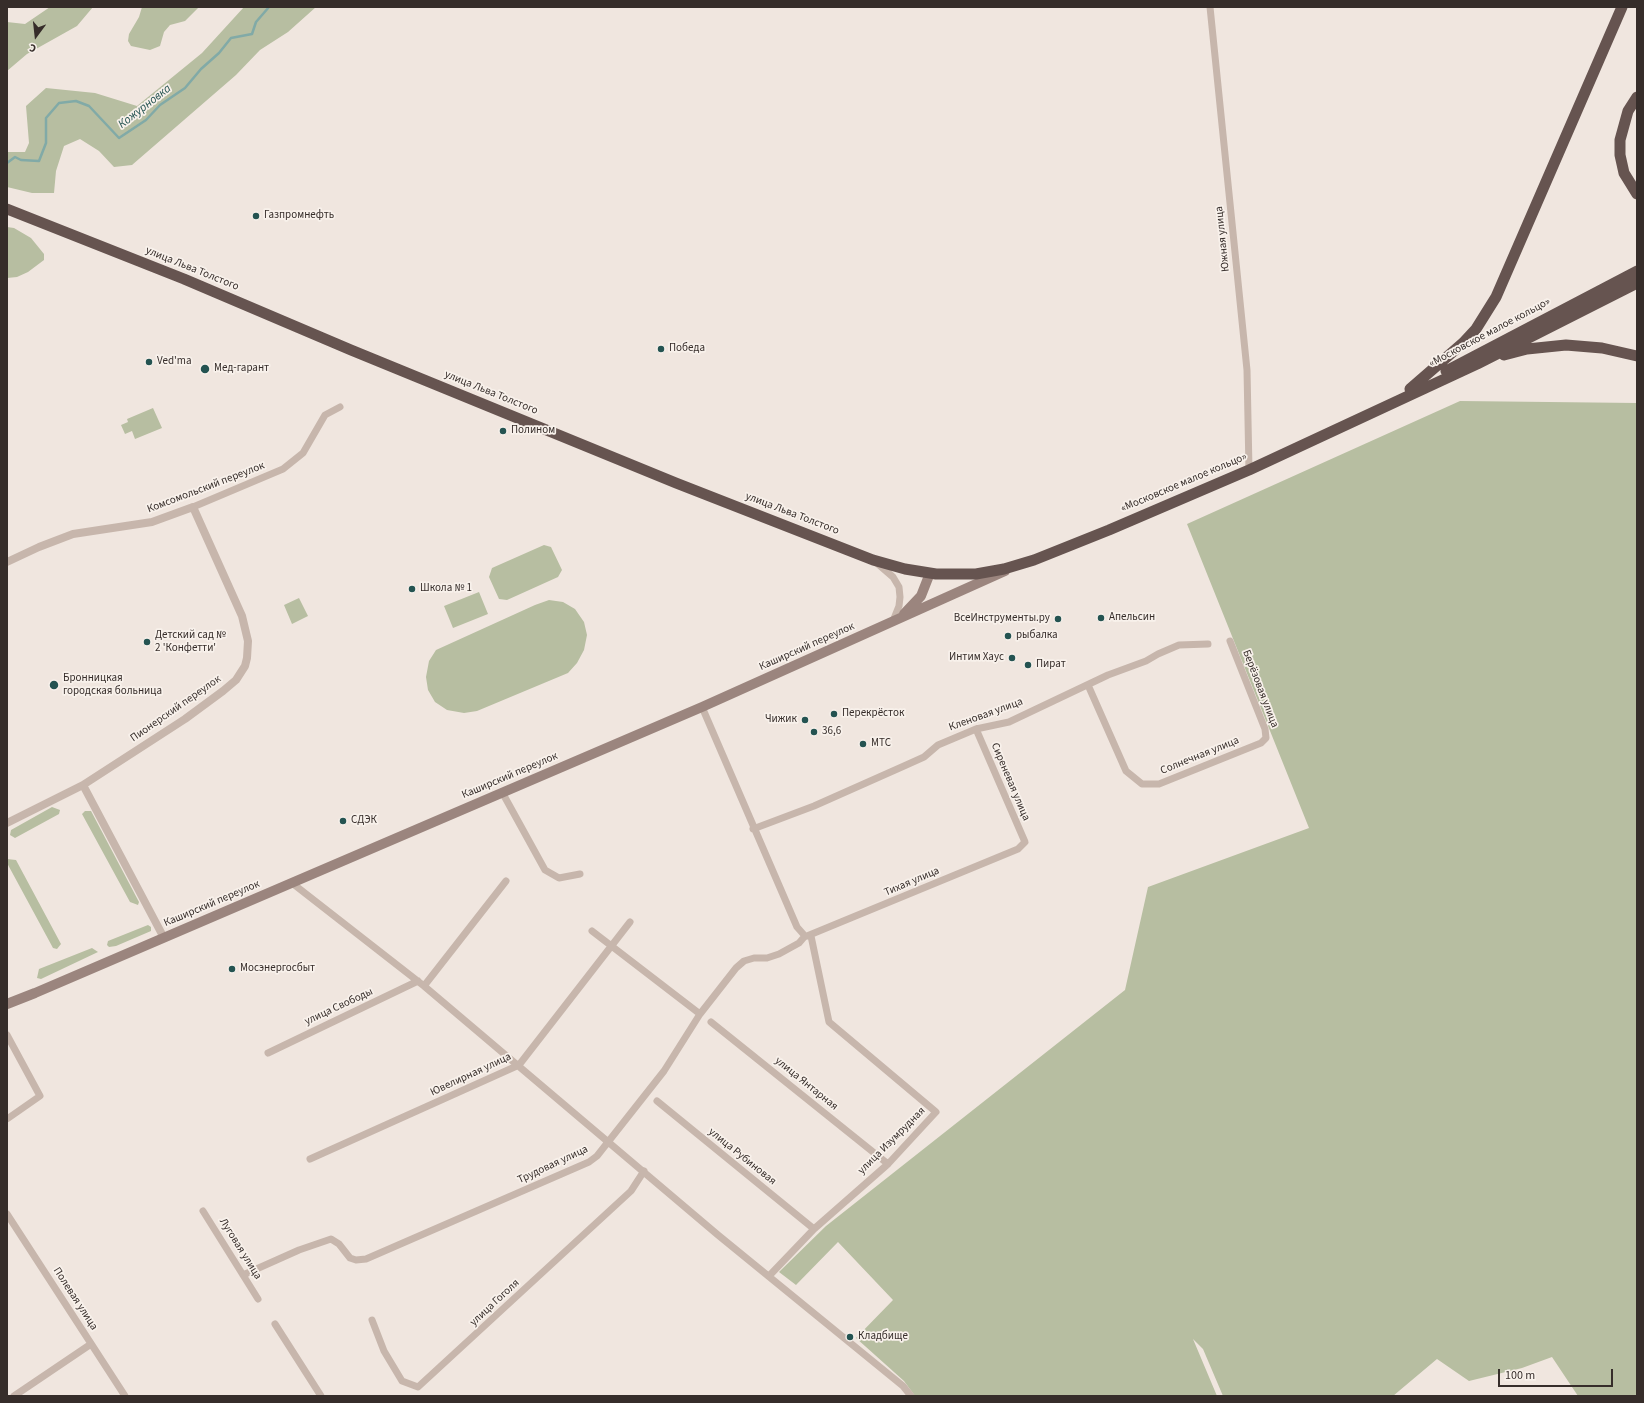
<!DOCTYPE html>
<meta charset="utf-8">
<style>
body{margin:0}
#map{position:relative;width:1644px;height:1403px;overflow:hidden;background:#f0e6df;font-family:"Source Sans 3",sans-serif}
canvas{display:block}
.frame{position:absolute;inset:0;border:8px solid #362d2a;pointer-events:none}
.north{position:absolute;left:16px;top:16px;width:40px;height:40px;-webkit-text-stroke:3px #f8f1eb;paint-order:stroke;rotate:195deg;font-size:11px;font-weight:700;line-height:16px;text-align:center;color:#362d2a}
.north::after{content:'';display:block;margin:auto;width:14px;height:18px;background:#362d2a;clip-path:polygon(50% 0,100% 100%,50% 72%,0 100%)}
.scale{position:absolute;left:1498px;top:1369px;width:115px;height:18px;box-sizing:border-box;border:2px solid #362d2a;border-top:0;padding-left:5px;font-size:12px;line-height:14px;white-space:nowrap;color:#362d2a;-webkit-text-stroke:3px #f8f1eb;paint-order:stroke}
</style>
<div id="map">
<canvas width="1644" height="1403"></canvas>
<div class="frame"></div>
<div class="north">С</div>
<div class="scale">100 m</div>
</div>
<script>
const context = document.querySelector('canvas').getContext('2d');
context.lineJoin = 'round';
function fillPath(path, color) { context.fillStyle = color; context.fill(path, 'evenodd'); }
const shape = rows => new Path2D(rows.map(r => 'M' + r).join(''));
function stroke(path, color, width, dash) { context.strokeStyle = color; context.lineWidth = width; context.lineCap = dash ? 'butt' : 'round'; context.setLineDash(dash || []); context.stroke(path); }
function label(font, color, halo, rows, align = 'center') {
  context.font = font + ' "Source Sans 3",sans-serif'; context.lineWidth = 3.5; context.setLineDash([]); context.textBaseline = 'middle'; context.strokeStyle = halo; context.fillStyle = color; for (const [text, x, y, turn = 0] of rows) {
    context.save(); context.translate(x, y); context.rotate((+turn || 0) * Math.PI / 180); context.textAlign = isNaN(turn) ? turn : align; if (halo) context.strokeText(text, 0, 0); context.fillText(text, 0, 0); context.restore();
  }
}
fillPath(shape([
 [50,7,93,7,77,26,27,54,7,71,7,22,25,24],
 [142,7,199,7,185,21,170,25,164,32,160,46,150,50,131,46,128,41,129,34,139,17],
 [244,7,316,7,288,32,260,50,236,75,132,165,114,167,99,151,80,139,64,146,56,171,54,193,32,193,7,187,7,152,25,152,29,143,26,106,46,88,95,93,137,106,202,53],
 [7,227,14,228,31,238,44,254,44,260,28,272,17,277,7,278],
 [1460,401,1637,403,1637,1396,1578,1396,1552,1357,1522,1368,1469,1381,1437,1359,1393,1396,1223,1396,1203,1349,1193,1339,1217,1396,915,1396,904,1381,856,1338,893,1300,838,1242,796,1285,779,1272,826,1226,1125,990,1148,887,1309,828,1187,524],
 [153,408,162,428,135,439,132,431,125,434,121,425,128,422,127,419],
 [544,545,551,547,562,570,558,577,507,600,499,599,489,577,492,568],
 [479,592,488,614,453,628,444,606],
 [299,598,308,616,292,624,284,605],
 [549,600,563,602,575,609,584,622,587,635,584,650,577,663,568,673,477,711,464,713,447,710,435,702,428,690,426,677,429,661,436,650,535,605],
 [52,807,60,810,59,814,15,838,10,835,11,830],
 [85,811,91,811,139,902,138,905,130,902,82,814],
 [7,859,16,860,61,944,57,949,53,948,7,863],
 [148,925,151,927,151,931,116,946,109,947,107,945,108,941],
 [92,948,98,952,41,979,37,978,39,969]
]), '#b7bea1');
stroke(shape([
 [7,163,15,157,21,160,39,161,46,143,46,118,59,103,76,101,89,106,119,138,146,120,160,105,185,88,201,69,219,53,231,38,252,34,256,22,269,7]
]), '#81aaa7', 2.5);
stroke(shape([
 [1210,7,1247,370,1249,470],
 [193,507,283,469,303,453,325,415,340,407],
 [878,564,893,577,899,587,900,597,899,606,893,621],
 [1088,685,1126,771,1142,784,1159,784,1261,743,1266,738,1265,729,1230,641],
 [702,707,797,927,805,936],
 [502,792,545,870,559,878,580,874],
 [753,829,814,806,904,766,924,757,938,745,976,729,1009,722,1108,675,1146,661,1158,654,1179,645,1208,644],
 [292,883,424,986,718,1235,903,1386,911,1396],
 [592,931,700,1014],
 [807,936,1018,849,1025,842,976,729],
 [424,986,506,881],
 [711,1022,888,1164],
 [7,1035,40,1096,7,1119],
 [268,1053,418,981],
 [657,1101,814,1229],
 [310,1159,519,1065,630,922],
 [203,1211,258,1299],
 [7,1214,125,1396],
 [243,1275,299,1250,331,1239,339,1244,350,1258,356,1260,366,1259,589,1162,597,1156,664,1071,700,1014,736,968,744,961,754,958,767,958,779,954,799,943,805,936],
 [769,1276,814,1229,888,1164,936,1112,829,1022,811,936],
 [372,1320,384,1351,402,1381,418,1387,631,1191,644,1171],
 [275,1324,321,1396],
 [14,1396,91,1344]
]), '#c7b6ac', 7);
stroke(shape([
 [7,562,39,547,73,534,152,522,193,507,242,616,248,641,247,658,245,666,236,680,223,691,185,719,83,785,7,823],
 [83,785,164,938]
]), '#c7b6ac', 8);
stroke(shape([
 [904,614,921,596,930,573],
 [7,1004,35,993,702,707,1005,571]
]), '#9b857e', 10);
stroke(shape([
 [1637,97,1628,111,1620,140,1620,155,1624,173,1637,194],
 [7,209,184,279,351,350,676,483,873,560,905,569,936,574,976,574,1004,569,1034,560,1109,530,1249,470,1477,364,1637,283],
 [1504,355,1527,349,1566,345,1602,348,1637,356],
 [1446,371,1637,271],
 [1410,389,1463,343,1476,329,1496,297,1622,7]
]), '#665450', 11);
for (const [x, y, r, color] of [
 [256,216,4,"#245351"],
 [661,349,4,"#245351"],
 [149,362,4,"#245351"],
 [205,369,5,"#245351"],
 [503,431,4,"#245351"],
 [412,589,4,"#245351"],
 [1101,618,4,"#245351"],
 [1058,619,4,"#245351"],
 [1008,636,4,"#245351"],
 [147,642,4,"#245351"],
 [1012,658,4,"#245351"],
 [1028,665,4,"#245351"],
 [54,685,5,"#245351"],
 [834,714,4,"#245351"],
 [805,720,4,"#245351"],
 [814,732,4,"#245351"],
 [863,744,4,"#245351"],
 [343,821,4,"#245351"],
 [232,969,4,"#245351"],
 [850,1337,4,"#245351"]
]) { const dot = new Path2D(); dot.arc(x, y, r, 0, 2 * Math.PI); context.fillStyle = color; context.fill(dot); stroke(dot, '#f8f1eb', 1.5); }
label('11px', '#362d2a', '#f8f1eb', [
 ["Газпромнефть",264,216],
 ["Победа",669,349],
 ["Ved'ma",157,362],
 ["Мед-гарант",214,369],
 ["Полином",511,431],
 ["Школа № 1",420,589],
 ["Апельсин",1109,618],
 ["ВсеИнструменты.ру",1050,619,"right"],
 ["Детский сад №",155,636],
 ["2 'Конфетти'",155,649],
 ["рыбалка",1016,636],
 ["Интим Хаус",1004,658,"right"],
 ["Пират",1036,665],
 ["Бронницкая",63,679],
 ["городская больница",63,692],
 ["Перекрёсток",842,714],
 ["Чижик",797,720,"right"],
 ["36,6",822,732],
 ["МТС",871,744],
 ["СДЭК",351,821],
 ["Мосэнергосбыт",240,969],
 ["Кладбище",858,1337]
], 'left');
label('11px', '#362d2a', '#f8f1eb', [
 ["Южная улица",1223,239,-96],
 ["улица Льва Толстого",192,269,22],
 ["«Московское малое кольцо»",1490,333,-28],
 ["улица Льва Толстого",491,393,22],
 ["«Московское малое кольцо»",1184,483,-23],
 ["Комсомольский переулок",206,488,-21],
 ["улица Льва Толстого",792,514,21],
 ["Каширский переулок",807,647,-24],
 ["Берёзовая улица",1260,689,69],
 ["Пионерский переулок",176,709,-35],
 ["Кленовая улица",986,715,-20],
 ["Солнечная улица",1200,756,-22],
 ["Каширский переулок",510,776,-23],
 ["Сиреневая улица",1010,782,67],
 ["Тихая улица",912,882,-23],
 ["Каширский переулок",212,904,-23],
 ["улица Свободы",339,1007,-25],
 ["Ювелирная улица",471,1075,-25],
 ["улица Янтарная",806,1084,39],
 ["улица Изумрудная",892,1141,-45],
 ["улица Рубиновая",742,1157,39],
 ["Трудовая улица",553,1165,-25],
 ["Луговая улица",240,1249,58],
 ["Полевая улица",75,1299,57],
 ["улица Гоголя",495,1303,-43]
]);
label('italic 12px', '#245351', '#f8f1eb', [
 ["Кожурновка",145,107,-38]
]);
</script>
